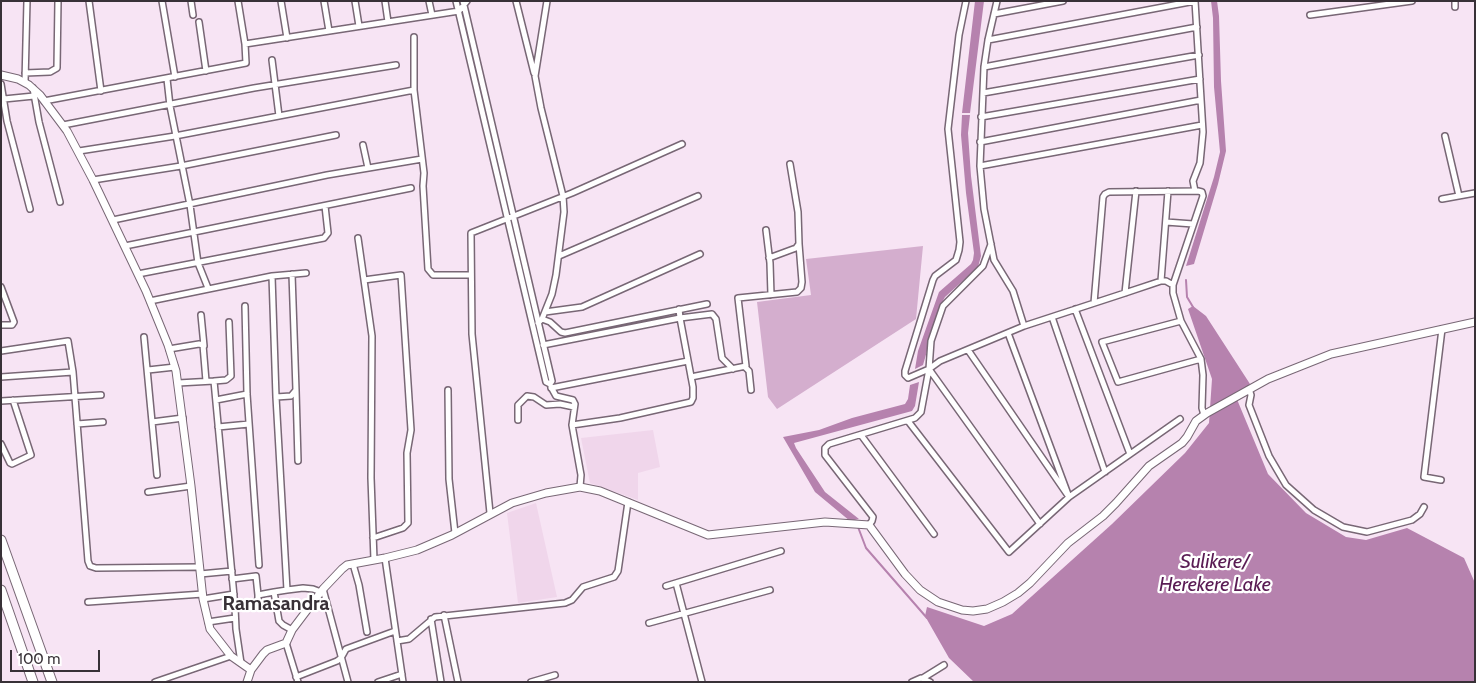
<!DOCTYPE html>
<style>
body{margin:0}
#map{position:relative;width:1476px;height:683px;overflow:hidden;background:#f7e4f4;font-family:Cabin,sans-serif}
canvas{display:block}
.frame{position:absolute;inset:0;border:2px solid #383137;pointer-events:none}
.scale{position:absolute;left:10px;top:650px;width:90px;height:22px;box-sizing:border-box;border:2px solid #383137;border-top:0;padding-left:6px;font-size:15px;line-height:18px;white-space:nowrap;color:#383137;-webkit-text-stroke:4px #fff;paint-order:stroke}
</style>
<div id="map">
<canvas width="1476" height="683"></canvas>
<div class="frame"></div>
<div class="scale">100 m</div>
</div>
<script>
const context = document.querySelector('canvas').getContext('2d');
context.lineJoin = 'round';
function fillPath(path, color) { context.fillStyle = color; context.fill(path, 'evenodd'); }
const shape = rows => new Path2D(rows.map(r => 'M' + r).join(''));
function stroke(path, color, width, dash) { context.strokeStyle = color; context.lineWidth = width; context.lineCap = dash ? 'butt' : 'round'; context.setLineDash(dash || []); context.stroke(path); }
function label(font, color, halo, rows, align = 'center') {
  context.font = font + ' Cabin,sans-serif'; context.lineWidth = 4.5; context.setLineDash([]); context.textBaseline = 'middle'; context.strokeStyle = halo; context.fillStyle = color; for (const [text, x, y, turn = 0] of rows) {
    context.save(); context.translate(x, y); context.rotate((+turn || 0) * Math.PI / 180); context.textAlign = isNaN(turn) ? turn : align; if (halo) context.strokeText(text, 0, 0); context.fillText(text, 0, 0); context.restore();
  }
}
fillPath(shape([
 [653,430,660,467,638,473,638,500,590,483,581,438],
 [536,503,557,597,518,603,507,513]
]), '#f0d6eb');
fillPath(shape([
 [923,246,916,319,777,409,768,397,757,302,811,295,806,259]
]), '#d4aece');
fillPath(shape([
 [975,1,984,1,970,113,962,113],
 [1211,1,1217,1,1219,16,1221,81,1226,151,1218,184,1194,264,1186,266,1214,177,1220,152,1214,87,1213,18],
 [962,115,970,115,968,133,971,176,981,256,978,267,945,297,940,306,923,365,915,369,918,351,939,292,971,264,973,260,974,253,966,193,961,135],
 [1193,306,1206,316,1250,384,1236,397,1268,474,1306,513,1346,537,1366,540,1407,528,1464,558,1475,583,1475,682,974,682,949,658,925,616,927,607,984,626,1012,614,1112,524,1185,453,1209,423,1212,379,1188,309],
 [919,382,915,406,912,411,794,443,796,448,825,492,859,519,850,521,815,492,783,437,819,430,852,418,905,404,908,399,910,385]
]), '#b682ae');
stroke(shape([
 [1186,280,1187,297,1193,307],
 [858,527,866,548,927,618]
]), '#b682ae', 2);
const street = shape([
 [89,1,101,91],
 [162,1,175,77],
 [191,1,193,15],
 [238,1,245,44],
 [281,1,287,38],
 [324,1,329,31],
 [355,1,359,26],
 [385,1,388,22],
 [429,1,432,15],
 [456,1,546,382,550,384,552,381,463,1],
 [516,1,534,73],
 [997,1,988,40,984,67,980,166,984,209,994,260,1013,291,1024,326],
 [1455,1,1455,7],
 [994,14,1063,1],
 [1310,15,1412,1],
 [199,22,206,71],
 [414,37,414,90,424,173,423,186,428,269,433,275,471,275],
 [988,40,1195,1,1203,132,1200,163,1193,181,1195,191],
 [272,60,279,116],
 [984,67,1197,27],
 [25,73,50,72,57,68,58,1],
 [167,79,170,106,190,205,198,263,208,288],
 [25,82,27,1],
 [1,84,7,121,30,209],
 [33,88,39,122,60,202],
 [983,93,1199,55],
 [4,99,34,96],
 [44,101,246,63,245,44,459,11,467,1],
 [981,117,1200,79],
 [63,125,254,88,396,65],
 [1445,136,1459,196],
 [980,142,1201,100],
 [363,145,368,168],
 [79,151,175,136,414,90],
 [980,166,1202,125],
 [93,180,181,166,336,135],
 [1442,199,1475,193],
 [113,220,327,175,422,159],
 [1166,222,1193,224],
 [766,230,770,263,771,295],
 [358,238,372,336,371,478,374,560],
 [991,244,983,266,943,306,931,341,929,369,1040,524],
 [125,246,411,188],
 [559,256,698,196],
 [769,258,796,248,799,244,798,212,790,164],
 [138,274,324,238,328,233,325,206],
 [272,276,306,273],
 [364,280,401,275,411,430,407,453,408,523,403,528,373,538],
 [1161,281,1168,191],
 [1,287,14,322,12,325,1,325],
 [1125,293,1136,191],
 [150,301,272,276,276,397,287,590,274,592,279,621,283,625,292,630],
 [1094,303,1103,197,1105,194,1109,192,1198,191,1202,192,1203,196,1173,285,1173,293,1181,321,1201,359,1203,375,1202,408,1204,415],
 [245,306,247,394,259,565],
 [679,309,680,318,712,314,716,319,722,358,733,369],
 [1075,309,1130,454],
 [545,312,582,307,700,254],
 [201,315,204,346],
 [1052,317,1105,472],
 [542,319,550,322,561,332,565,333,707,304],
 [1181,321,1102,342,1118,382,1201,359],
 [538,323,542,319,552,294,556,275,564,212,563,196,541,108,535,76,547,1],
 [1008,333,1069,497,1180,419],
 [144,337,157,475],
 [543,345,680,318,693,387,693,398,691,402,620,418,572,425],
 [169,349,199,344,203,345,206,381],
 [1,351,68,341,73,372,88,561,90,566,96,568,200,567],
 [745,367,749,371,751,390],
 [929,369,908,378,905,375,905,371,933,280,935,276,956,260,959,250,960,242,948,129,959,35,966,1],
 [148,370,175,367],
 [1,377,73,372],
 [691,377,746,366,738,298,797,292,801,288,802,282,799,244],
 [214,381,226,380,231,376,229,322],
 [178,383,214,381,235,607],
 [551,387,556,396,573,400,575,404,572,425,581,475,580,487],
 [551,388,688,361],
 [1249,389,1251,395,1249,405,1269,456,1286,485,1314,510,1343,527,1367,532,1412,520,1420,514,1424,507],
 [296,390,298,461],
 [448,390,449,479,455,533],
 [276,397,291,396,296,390,292,274],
 [216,400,247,394],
 [1,401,101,395],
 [518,420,518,405,527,396,534,397,546,405,560,404,574,407],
 [908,421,1009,552,1069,497,968,350],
 [152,422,183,418],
 [77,424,103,422],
 [218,427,249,424],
 [861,435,934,534],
 [1,444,10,463,12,464,31,455,13,400],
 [1441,480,1424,477,1442,329],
 [148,492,191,486],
 [490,513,472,334,471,233,572,193,682,144],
 [869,525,872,521,873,517,825,455,825,448,829,444,915,418,921,412,929,369,940,361,1024,326,1125,293,1161,281,1166,281,1173,285],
 [385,558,403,682],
 [353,564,359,585,367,632],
 [200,574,232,571],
 [232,579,256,576,258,595],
 [676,583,702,682],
 [666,586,781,551],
 [323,589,348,682],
 [287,590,303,588,313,589,321,592],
 [203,599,234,594],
 [88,602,203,594],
 [444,615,458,682],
 [431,619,441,682],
 [208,622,235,618],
 [649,623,770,590],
 [397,641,409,639,435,617,565,603,572,600,583,587,614,577,618,571,628,502],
 [286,643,298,682],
 [241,663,236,629,235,607,255,603,258,599,258,595,274,592],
 [296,677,337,661,341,658,346,649,395,631],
 [923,678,944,665],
 [155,682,231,656],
 [378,682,402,674],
 [531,682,555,675],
 [912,682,921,678,930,682]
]);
const secondary = shape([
 [1,75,18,79,29,85,40,95,67,131,93,180,146,291,168,345,176,371,191,486,203,599,210,629,231,656,251,670],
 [247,682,251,670,263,654,267,650,286,643,292,630,323,589,342,569,347,565,385,558,417,550,452,535,512,503,546,493,580,487,600,491,708,535,825,522,869,525,905,574,920,590,938,602,962,610,973,611,987,609,1003,602,1018,593,1030,583,1068,543,1103,516,1116,503,1149,466,1182,443,1187,437,1196,421,1207,413,1268,379,1331,354,1475,322]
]);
const highway = shape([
 [1,540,52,682],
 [1,590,33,682]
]);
stroke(street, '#786775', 8);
stroke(secondary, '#786775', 9);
stroke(highway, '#786775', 11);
stroke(street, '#fff', 5);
stroke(secondary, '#fff', 7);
stroke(highway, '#fff', 9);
label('italic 20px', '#5a1c54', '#fff', [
 ["Sulikere/",1215,562],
 ["Herekere Lake",1215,585]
]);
label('bold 20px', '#383137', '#fff', [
 ["Ramasandra",276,604]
]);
</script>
